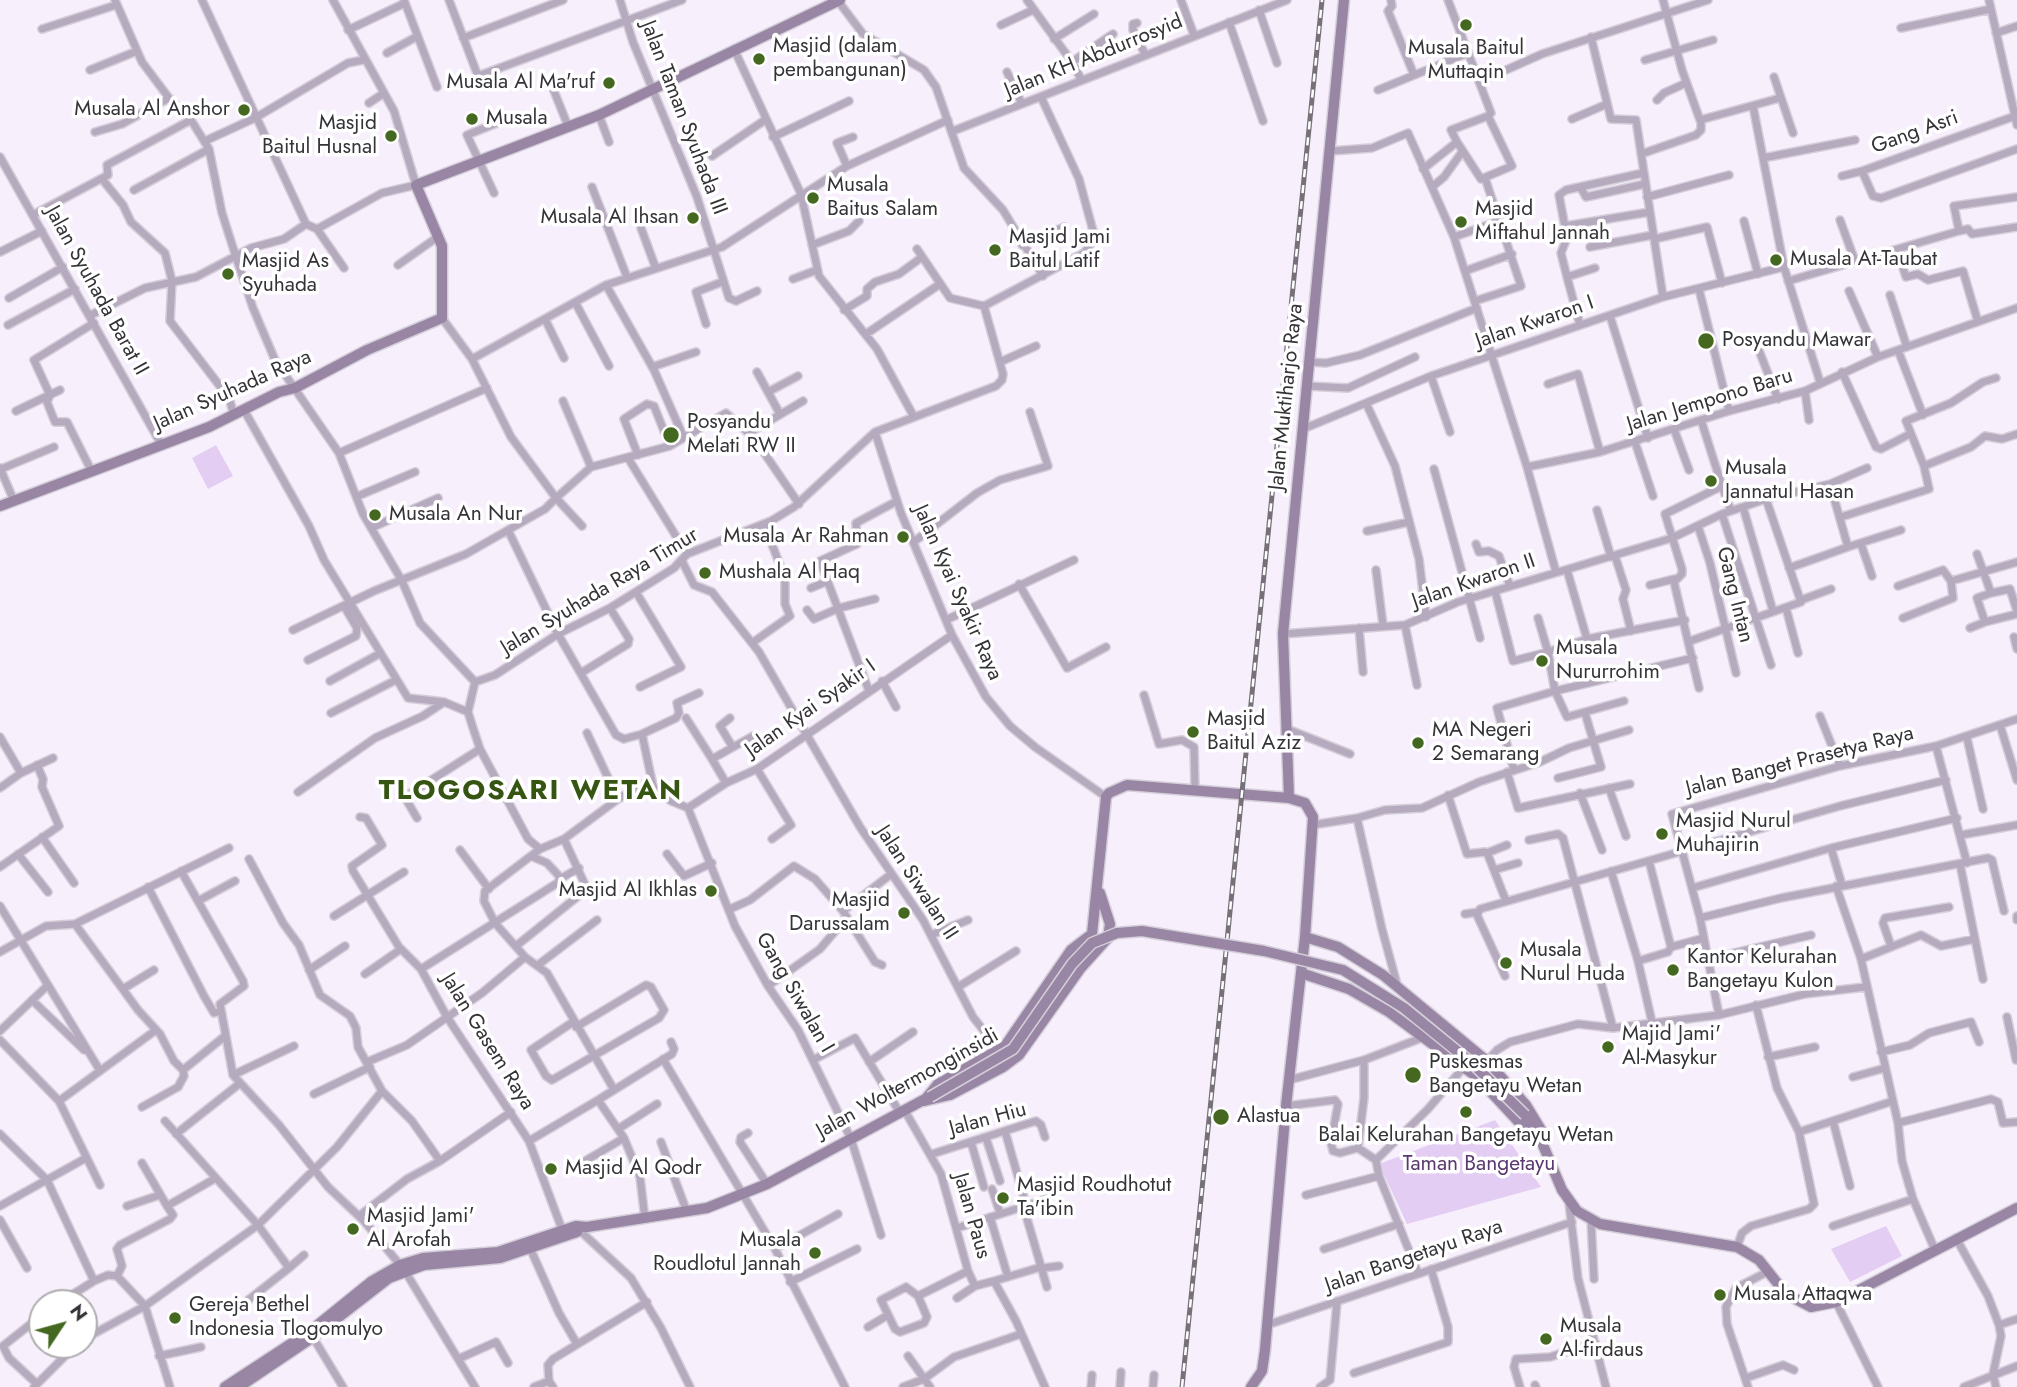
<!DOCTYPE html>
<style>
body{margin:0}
#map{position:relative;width:2017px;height:1387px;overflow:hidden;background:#f7f0fc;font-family:Jost,sans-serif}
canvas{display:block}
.north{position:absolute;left:28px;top:1289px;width:70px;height:70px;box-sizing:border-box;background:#fff;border:2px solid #afadaf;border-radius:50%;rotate:54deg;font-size:19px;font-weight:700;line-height:28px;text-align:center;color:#363338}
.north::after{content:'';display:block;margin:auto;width:24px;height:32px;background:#456820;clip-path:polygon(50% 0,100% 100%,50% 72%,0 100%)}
</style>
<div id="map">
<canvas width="2017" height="1387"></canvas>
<div class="north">N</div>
</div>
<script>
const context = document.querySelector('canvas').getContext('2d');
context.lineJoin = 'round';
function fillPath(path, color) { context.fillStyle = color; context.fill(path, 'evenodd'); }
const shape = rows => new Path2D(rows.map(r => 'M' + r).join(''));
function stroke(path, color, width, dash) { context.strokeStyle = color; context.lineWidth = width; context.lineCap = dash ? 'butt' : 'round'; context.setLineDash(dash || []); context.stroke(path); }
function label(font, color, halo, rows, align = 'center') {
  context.font = font + ' Jost,sans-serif'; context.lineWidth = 7; context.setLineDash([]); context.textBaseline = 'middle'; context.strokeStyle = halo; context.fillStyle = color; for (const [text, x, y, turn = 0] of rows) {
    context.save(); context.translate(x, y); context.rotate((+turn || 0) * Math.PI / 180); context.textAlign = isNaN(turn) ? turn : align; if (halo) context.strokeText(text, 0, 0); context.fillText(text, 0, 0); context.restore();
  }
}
fillPath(shape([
 [216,445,233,476,208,489,192,458],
 [1495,1120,1541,1187,1407,1224,1379,1164],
 [1886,1226,1902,1256,1850,1282,1831,1249]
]), '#e3cdf3');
const street = shape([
 [115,0,142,62,169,98,191,120,209,149,222,213,236,257,253,308,275,360,339,453,363,514,402,581,420,623,475,682,468,712,473,728,480,749,528,839,540,849,564,839,618,799,643,784,653,786],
 [202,0,306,224,317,229,344,268],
 [404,0,437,87],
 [449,0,478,76,682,0],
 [620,0,633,42,697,197,729,298,736,301,757,291],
 [1027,0,1072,62,1081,79],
 [1181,0,1194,35],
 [1391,0,1392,6,1388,11,1414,75],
 [1448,0,1491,113,1488,116],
 [1663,0,1682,70,1700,120,1780,98],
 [1989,0,2017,125],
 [838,1,863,34,924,70,936,87,964,168,1003,210,1043,276],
 [1259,10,1277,63],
 [1229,22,1263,121],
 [1137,23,1133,24,1133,30,1145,54],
 [1001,25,1033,10],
 [1901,28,1991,9],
 [42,29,116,5],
 [348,30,405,3],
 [1996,33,2017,26],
 [1591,37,1611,119,1636,120,1663,297],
 [463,38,563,0],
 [1054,39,1094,14],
 [734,49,801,194,819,276,877,349,914,417],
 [387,53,416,37],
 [1645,60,1713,40],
 [1072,62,1113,34],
 [90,70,137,51],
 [1007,72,1022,104],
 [1774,77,1793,133],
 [1479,82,1542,54,1708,0],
 [1378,90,1468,53],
 [554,91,568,126],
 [1657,100,1664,93,1686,83],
 [369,103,384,93],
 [1753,106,1784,267,1820,382],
 [599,115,609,142],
 [2015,116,1862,171,1873,196,1881,198,2017,149],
 [1572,119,1607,104],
 [953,131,1287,0],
 [95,132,122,124,169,98],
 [773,137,849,101],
 [205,141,255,118,348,63,363,60],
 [1331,151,1372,148,1408,133,1454,237,1527,467,1556,572],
 [1641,154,1696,135,1701,130,1701,121],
 [712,156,765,120],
 [0,157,161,444],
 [1763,158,1855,140],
 [847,166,837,143,853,137],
 [1423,169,1457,142,1451,130,1488,116,1512,166,1481,179,1457,142],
 [1842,176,1862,171],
 [102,179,123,205,131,222,165,253,172,281,170,321,229,398,234,415],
 [592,187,627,277],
 [1432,187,1444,177,1462,152],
 [1581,188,1586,197,1645,184],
 [134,190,209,149],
 [494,193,467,135,512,117],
 [1647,197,1729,175],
 [33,215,108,175,107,165,191,120],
 [1840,220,1855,261],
 [1744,221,1758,274],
 [1565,226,1650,212],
 [641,228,655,266],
 [317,229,382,193,416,185,394,111,333,0],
 [1959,231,1954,206,2017,197],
 [1454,237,1499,221],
 [1654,239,1707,227,1722,283],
 [812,245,849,231,859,221],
 [1022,245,1064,227],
 [1590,247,1653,235],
 [917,249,950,298,984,306],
 [1897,250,1906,277,1918,274,1928,280,1963,271,1978,322],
 [0,252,42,231],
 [398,265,439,236],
 [1465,271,1512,254],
 [1567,277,1561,253,1567,238,1559,195,1566,190,1643,173],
 [793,279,817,270],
 [1788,281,1959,231,1968,229,1972,234,2017,227],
 [606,285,654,370,684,438],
 [1699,289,1729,411],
 [1849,291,1878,357],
 [1890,295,1907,347],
 [9,298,63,267],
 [1475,301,1521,286,1485,178],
 [575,302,609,366],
 [844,310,867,296,867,289,875,282,899,274,922,257],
 [91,315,145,288,196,277,251,248,284,239,306,224],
 [1610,316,1648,438],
 [442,318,472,359,606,285,722,247,847,166,948,120],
 [546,321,564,358],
 [706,324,696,292,722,282],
 [8,325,75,289],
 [1580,325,1567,277,1595,268],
 [866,334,940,284],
 [1758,348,1778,399],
 [1898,350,1923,415],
 [472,359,511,437,556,498,591,467,670,446,726,413,754,438,799,504],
 [1000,362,1036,346],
 [1309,362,1326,363,1360,355,1477,308],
 [652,367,696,352],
 [757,372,780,414],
 [1842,372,1876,447,1881,449,1910,434],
 [1431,376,1450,432],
 [1548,384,1578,374,1600,452],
 [1307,386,1348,388,1415,357],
 [1805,391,1809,420],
 [768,392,798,376],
 [563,401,591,467],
 [1366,403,1395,466,1419,559,1426,617],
 [244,410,309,526,324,560,408,698,444,702,468,712],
 [16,411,60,390],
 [1303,429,1431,376,1663,297,1784,267],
 [1674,429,1689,470],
 [875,432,901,513,952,635,986,697,1010,726,1035,747,1106,797],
 [749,433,803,401],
 [1635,442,1653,496],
 [339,453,487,388],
 [638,455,624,419,647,404,654,406,670,446],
 [628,458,687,554],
 [1924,466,1971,447,1985,436,2002,439,2017,434],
 [1527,467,1600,452,1729,411,1805,391,1878,357,2017,308],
 [0,468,14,501],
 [1,469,54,447],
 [1434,469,1480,638],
 [92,472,67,422,55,422,47,402,50,395,34,360,94,323],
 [1830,484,1848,547,1901,530],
 [1722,486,1731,511],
 [358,496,415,472],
 [1743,507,1773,611],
 [1597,510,1611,557],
 [1722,514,1771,665],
 [1841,517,1929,489,1924,466,1906,421,1951,403,1983,382,1996,378],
 [1698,526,1710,563,1736,673],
 [371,528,438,498],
 [508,530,558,634,616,735,624,739,642,734],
 [1367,531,1409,522],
 [915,541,977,493,1000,480,1048,466,1030,412],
 [1476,544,1479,552,1489,551,1499,556,1510,586],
 [1861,544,1872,576],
 [1615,556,1626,590,1623,599,1631,631],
 [682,561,694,585,712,592,759,652,860,827,923,920,973,1017,999,1050],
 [1789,568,1848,547],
 [1376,570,1383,625],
 [1019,584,1067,668,1106,647],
 [1650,585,1674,579],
 [1898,586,1943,570,1951,581,2017,562],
 [811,588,828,581],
 [1495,591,1513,661,1548,652,1555,691,1567,717,1624,701],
 [636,592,681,667,640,687],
 [1991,593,2010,589,2017,611],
 [1801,600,1831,589],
 [1786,608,1798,653],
 [807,610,814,619,839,608,875,599],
 [1538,618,1548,652,1587,639,1567,570],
 [1903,618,1953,598,1951,581],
 [946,620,1074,560],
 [1985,622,2017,614],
 [1405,625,1417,685],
 [1359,628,1363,672],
 [1970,628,1985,622,1977,598,1991,593,1977,554],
 [293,630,374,591,466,554,545,509,556,498,582,526],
 [1283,634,1405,625,1458,602,1672,538,1722,514,1766,499,1830,484,1867,468],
 [2014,637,2017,649],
 [1587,639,1685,620],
 [1690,641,1801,602,1766,499],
 [752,643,790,616,785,604,785,578,764,524],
 [308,660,356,636,357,628,344,606],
 [581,673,628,644,629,639,610,608],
 [330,681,379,654],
 [882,681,896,707],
 [475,682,495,675,558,634,610,608,674,568,687,554,771,521,794,507,875,432,996,386,1002,380,1003,374,984,306,1084,253,1095,238,1079,179,1041,97],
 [1699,688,1674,582,1682,574,1682,569,1665,514,1722,486,1701,420],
 [869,691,820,561,857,544,856,523,897,501],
 [1144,695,1159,744,1182,740,1194,747,1195,789],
 [331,713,396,680],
 [1820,716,1840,766],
 [686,718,712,759],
 [730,718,720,726,732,746],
 [2000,725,2017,780],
 [1287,729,1350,754],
 [587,733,618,799],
 [0,737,21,773],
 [1967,738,1983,809],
 [757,769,791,825,772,839],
 [1514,770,1497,708,1555,691,1693,658],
 [1507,772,1518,808,1630,784],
 [1558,778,1601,767,1585,713],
 [726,783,712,759,753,736],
 [653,786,671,801,688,808,735,926,768,986,798,1030,851,1139,881,1235],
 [653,786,642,734,676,718,679,713,677,703,699,693],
 [0,788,21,773,53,758],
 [1609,788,1626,836],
 [298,792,375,738,423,716,444,702],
 [1580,793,1602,850],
 [1448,795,1467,854,1485,852,1488,855,1506,901],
 [688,808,726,783,757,769,952,635],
 [360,817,366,818,382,845,352,866,353,871,399,947,421,969,447,1017,529,1141,563,1232],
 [417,818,407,801,411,793,480,749],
 [1357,818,1382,929,1398,988],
 [1312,825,1357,818,1385,810,1422,808,1479,782,1540,762,1569,748,1629,730],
 [1961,835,2017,825],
 [42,837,74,883],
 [1529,840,1558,834,1563,838,1613,1028],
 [1831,848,1842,885],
 [540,849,485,891,484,901,495,923,525,957,547,973,613,1088],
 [460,850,489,889],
 [1487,853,1507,845],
 [18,854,48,892],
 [667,854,684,876,712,863],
 [249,859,283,923,299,945,320,995,350,1016,356,1028,358,1047,382,1091,412,1121,440,1161],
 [1649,861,1671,947],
 [1967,863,1936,746,2017,719],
 [1960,864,1983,979],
 [0,867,59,826,42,787,43,779,37,765],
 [1494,870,1518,863],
 [181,871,243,981,244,986,220,1004,233,1075,279,1125,328,1187,364,1221,405,1271,475,1387],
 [1611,871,1638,961,1652,1022],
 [560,879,579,868],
 [1836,886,1861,959,1898,1123,1902,1161,1913,1199,1935,1250],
 [148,887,204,996,214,1013,221,1011],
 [1692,888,1831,848,1957,818],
 [198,901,235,881],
 [0,906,99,1069],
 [730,909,750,900,794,866,815,879,843,911,875,962,882,965],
 [843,911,890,875],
 [1465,914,1478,912],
 [334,916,404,872],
 [2017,916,2017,920],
 [1700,918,1781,898,1988,858,1992,860,2004,911],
 [75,924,229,848],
 [931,935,968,920],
 [516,946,587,889,564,839],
 [1891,946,1883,923,1885,918,1949,907],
 [0,952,46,926,75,924,138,1010,160,1034,174,1061,183,1070],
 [1708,959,1811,935],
 [1861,959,1921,935,1941,946,1975,939],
 [1638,961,1668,952,1671,947,1704,938],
 [538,965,597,920],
 [421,969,559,882,559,876,547,863,533,857],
 [309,970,345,946],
 [365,974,401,949],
 [1505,976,1477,915,1480,909,1840,806,1946,780],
 [768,986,820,949,847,917],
 [958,987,1016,951],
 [123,989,154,970],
 [32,1000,84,1050],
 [1719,1015,1700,918,1672,814,1840,766,1936,746],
 [2007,1017,2016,1060],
 [573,1022,531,1050,546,1076,552,1080,659,1018,664,1010,651,987,646,985,576,1027],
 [0,1031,48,985],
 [0,1040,59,1101,100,1185],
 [1881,1052,1910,1045,1929,1033,1971,1022,1979,1042],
 [1768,1057,1815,1047],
 [663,1059,775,1249,845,1387],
 [813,1060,855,1038,900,1113],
 [1487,1061,1497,1050,1510,1042,1578,1024,1613,1028,1719,1015,1805,994,1865,987],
 [367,1062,407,1045,482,993,525,957],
 [869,1062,913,1032],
 [233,1075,294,1046],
 [1853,1077,1885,1068],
 [1289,1080,1364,1060],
 [314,1094,370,1067],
 [59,1101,156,1030],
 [1286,1106,1335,1100,1338,1104,1331,1143,1333,1151,1340,1153,1358,1148,1376,1160],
 [142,1107,178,1087,184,1076,183,1070,225,1036],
 [905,1111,941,1174,968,1271,975,1286,994,1281,1016,1321,1045,1387],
 [165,1121,258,1225,289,1268,247,1301],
 [1833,1121,1850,1186],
 [1898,1123,1991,1099,1998,1102,2003,1123,2017,1122],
 [618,1129,657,1104],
 [1005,1131,1024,1198],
 [1799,1132,1893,1101],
 [748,1133,741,1137,740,1142,767,1184],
 [0,1134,47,1180,94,1281],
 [176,1134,239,1084],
 [986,1138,1000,1181],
 [529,1141,598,1100],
 [661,1142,687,1212],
 [971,1142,984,1187],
 [1358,1148,1364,1098,1364,1060,1424,1037],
 [932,1154,1036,1121,1041,1125,1045,1137],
 [585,1161,624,1138],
 [142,1163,167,1206],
 [992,1189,1000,1213],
 [1306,1195,1379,1176],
 [1569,1203,1578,1278,1606,1387],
 [1023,1205,1047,1287],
 [0,1206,86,1158],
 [127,1206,160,1195],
 [359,1216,407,1179,440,1161,511,1112],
 [990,1217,1008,1277],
 [645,1219,640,1177,624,1138,598,1100,672,1054,674,1049,671,1042],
 [0,1220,27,1268],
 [1591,1220,1594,1279],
 [1833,1226,1913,1199],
 [576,1227,631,1278,661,1328,690,1387],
 [957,1228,1047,1199],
 [1956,1238,1988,1296,1999,1325,2001,1336,1993,1374,1996,1387],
 [1737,1247,1742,1233,1751,1226,1809,1209,1814,1204,1799,1132,1777,1088,1756,1005],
 [530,1248,559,1313,577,1344],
 [775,1249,838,1214],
 [1324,1249,1399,1224],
 [289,1268,304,1255],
 [1042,1268,1059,1266],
 [1418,1273,1379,1176,1376,1160,1428,1109,1464,1067],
 [117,1276,122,1266,117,1249,120,1245,170,1219,173,1215,167,1206,216,1178],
 [994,1281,1041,1267],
 [790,1282,857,1249],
 [906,1287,918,1296,927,1317,924,1323,900,1332,895,1329,881,1300,906,1287],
 [918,1296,968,1271],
 [957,1298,975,1286],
 [1836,1302,1878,1387],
 [59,1303,94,1281,108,1275,117,1276,145,1306,170,1387],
 [1267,1325,1572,1222],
 [1999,1325,2017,1319],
 [868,1327,888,1315],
 [311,1334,343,1387],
 [84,1339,145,1306,258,1225,337,1147,382,1091],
 [159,1356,201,1347],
 [908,1356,930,1387],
 [458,1359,496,1342,508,1363],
 [1354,1373,1448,1342,1448,1327,1431,1269],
 [1746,1378,1783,1365,1794,1370],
 [549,1381,548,1365,553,1359,647,1302],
 [37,1384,9,1358,3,1346,42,1315],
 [1535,1385,1536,1387],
 [34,1387,76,1345],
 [534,1387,549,1381,553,1387],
 [903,1387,924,1379,954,1357,1021,1334],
 [1091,1387,1092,1375],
 [1120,1387,1121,1372],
 [1153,1387,1154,1375],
 [1320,1387,1330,1380,1337,1302],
 [1520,1387,1514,1367,1516,1359,1550,1357,1595,1342],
 [1748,1387,1727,1324,1726,1307,1736,1288,1769,1271],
 [1964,1387,2017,1366]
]);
const secondary = shape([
 [0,506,209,427,279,392,295,388,367,350,442,318,442,246,416,185,599,115,840,0],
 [1289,798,1283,634,1344,0],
 [1305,937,1338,947,1383,975,1487,1061,1526,1105,1546,1138],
 [1301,973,1349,989,1389,1012,1477,1077,1530,1134],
 [924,1101,938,1084,1005,1046,1071,950,1092,934,1106,797,1109,793,1127,785,1289,798,1305,803,1313,817,1305,937,1286,1106,1265,1350,1262,1371,1251,1387],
 [924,1101,950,1095,1003,1067,1019,1055,1080,969,1108,938,1110,924,1100,893],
 [1525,1115,1540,1138,1562,1190,1577,1211,1600,1224,1737,1247,1759,1260,1786,1294,1811,1307,1836,1302,2017,1208],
 [225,1387,309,1332,372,1281,400,1265,423,1258,498,1252,576,1226,587,1227,707,1208,767,1184,929,1097],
 [239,1387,313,1337,389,1278,424,1265,500,1258,577,1232]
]);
stroke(street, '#d4ced9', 10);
stroke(secondary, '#d4ced9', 13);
stroke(street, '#b6aabe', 7);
stroke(secondary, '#9886a4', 10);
const rail = shape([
 [1182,1387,1322,0]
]);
stroke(rail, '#767179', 5);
stroke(rail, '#fff', 2.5, [8]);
const secondaryBridge = shape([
 [930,1097,1013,1049,1072,964,1092,943,1117,933,1142,931,1264,951,1343,970,1404,1008,1473,1064,1525,1115]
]);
stroke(secondaryBridge, '#d4ced9', 13, []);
stroke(secondaryBridge, '#9886a4', 10);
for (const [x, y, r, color] of [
 [1466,25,7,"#456820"],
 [759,59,7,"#456820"],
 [609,83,7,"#456820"],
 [244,110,7,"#456820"],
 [472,119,7,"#456820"],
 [391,136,7,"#456820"],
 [813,198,7,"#456820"],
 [693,218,7,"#456820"],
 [1461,222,7,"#456820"],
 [995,250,7,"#456820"],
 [1776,260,7,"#456820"],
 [228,274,7,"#456820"],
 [1706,341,9,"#456820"],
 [671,435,9,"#456820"],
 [1711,481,7,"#456820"],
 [375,515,7,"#456820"],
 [903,537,7,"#456820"],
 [705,573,7,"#456820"],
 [1542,661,7,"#456820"],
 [1193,732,7,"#456820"],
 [1418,743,7,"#456820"],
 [1662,834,7,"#456820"],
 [711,891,7,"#456820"],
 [904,913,7,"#456820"],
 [1506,963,7,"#456820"],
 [1673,970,7,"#456820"],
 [1608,1047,7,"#456820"],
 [1413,1075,9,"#456820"],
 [1466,1112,7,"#456820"],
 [1221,1117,9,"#456820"],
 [551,1169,7,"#456820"],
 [1003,1198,7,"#456820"],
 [353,1229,7,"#456820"],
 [815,1253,7,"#456820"],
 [1720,1295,7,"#456820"],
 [175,1318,7,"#456820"],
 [1546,1339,7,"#456820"]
]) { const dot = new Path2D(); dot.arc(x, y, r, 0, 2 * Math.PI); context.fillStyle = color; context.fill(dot); stroke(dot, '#fff', 2.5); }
label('21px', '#363338', '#fff', [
 ["Masjid (dalam",773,47],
 ["pembangunan)",773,71],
 ["Musala Baitul",1466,49,"center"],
 ["Muttaqin",1466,73,"center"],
 ["Musala Al Ma'ruf",595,83,"right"],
 ["Musala Al Anshor",230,110,"right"],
 ["Musala",486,119],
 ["Masjid",377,124,"right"],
 ["Baitul Husnal",377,148,"right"],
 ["Musala",827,186],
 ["Baitus Salam",827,210],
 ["Masjid",1475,210],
 ["Miftahul Jannah",1475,234],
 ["Musala Al Ihsan",679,218,"right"],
 ["Masjid Jami",1009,238],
 ["Baitul Latif",1009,262],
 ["Musala At-Taubat",1790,260],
 ["Masjid As",242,262],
 ["Syuhada",242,286],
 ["Posyandu Mawar",1722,341],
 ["Posyandu",687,423],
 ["Melati RW II",687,447],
 ["Musala",1725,469],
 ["Jannatul Hasan",1725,493],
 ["Musala An Nur",389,515],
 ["Musala Ar Rahman",889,537,"right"],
 ["Mushala Al Haq",719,573],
 ["Musala",1556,649],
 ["Nururrohim",1556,673],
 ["Masjid",1207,720],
 ["Baitul Aziz",1207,744],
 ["MA Negeri",1432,731],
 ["2 Semarang",1432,755],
 ["Masjid Nurul",1676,822],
 ["Muhajirin",1676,846],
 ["Masjid Al Ikhlas",697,891,"right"],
 ["Masjid",890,901,"right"],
 ["Darussalam",890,925,"right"],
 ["Musala",1520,951],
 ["Nurul Huda",1520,975],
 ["Kantor Kelurahan",1687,958],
 ["Bangetayu Kulon",1687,982],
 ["Majid Jami'",1622,1035],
 ["Al-Masykur",1622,1059],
 ["Puskesmas",1429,1063],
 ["Bangetayu Wetan",1429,1087],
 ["Alastua",1237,1117],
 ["Balai Kelurahan Bangetayu Wetan",1466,1136,"center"],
 ["Masjid Al Qodr",565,1169],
 ["Masjid Roudhotut",1017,1186],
 ["Ta'ibin",1017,1210],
 ["Masjid Jami'",367,1217],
 ["Al Arofah",367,1241],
 ["Musala",801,1241,"right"],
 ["Roudlotul Jannah",801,1265,"right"],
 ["Musala Attaqwa",1734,1295],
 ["Gereja Bethel",189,1306],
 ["Indonesia Tlogomulyo",189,1330],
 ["Musala",1560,1327],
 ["Al-firdaus",1560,1351]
], 'left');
label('21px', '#363338', '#fff', [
 ["Jalan KH Abdurrosyid",1094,57,-22],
 ["Jalan Taman Syuhada III",683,118,69],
 ["Gang Asri",1915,133,-20],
 ["Jalan Syuhada Barat II",96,291,61],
 ["Jalan Kwaron I",1535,323,-19],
 ["Jalan Syuhada Raya",233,391,-24],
 ["Jalan Muktiharjo Raya",1287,397,-84],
 ["Jalan Jempono Baru",1710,401,-17],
 ["Jalan Kwaron II",1474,582,-19],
 ["Jalan Syuhada Raya Timur",600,592,-31],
 ["Jalan Kyai Syakir Raya",957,593,66],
 ["Gang Intan",1734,595,76],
 ["Jalan Kyai Syakir I",811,709,-35],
 ["Jalan Banget Prasetya Raya",1800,762,-14],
 ["Jalan Siwalan II",916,883,57],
 ["Gang Siwalan I",794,993,60],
 ["Jalan Gasem Raya",487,1042,58],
 ["Jalan Woltermonginsidi",908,1084,-29],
 ["Jalan Hiu",988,1120,-15],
 ["Jalan Paus",971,1216,74],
 ["Jalan Bangetayu Raya",1414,1257,-19]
]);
label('21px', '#5b3770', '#fff', [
 ["Taman Bangetayu",1479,1165]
]);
context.letterSpacing = '2px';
label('bold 28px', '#365512', '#fff', [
 ["TLOGOSARI WETAN",531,792]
]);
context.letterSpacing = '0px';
</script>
